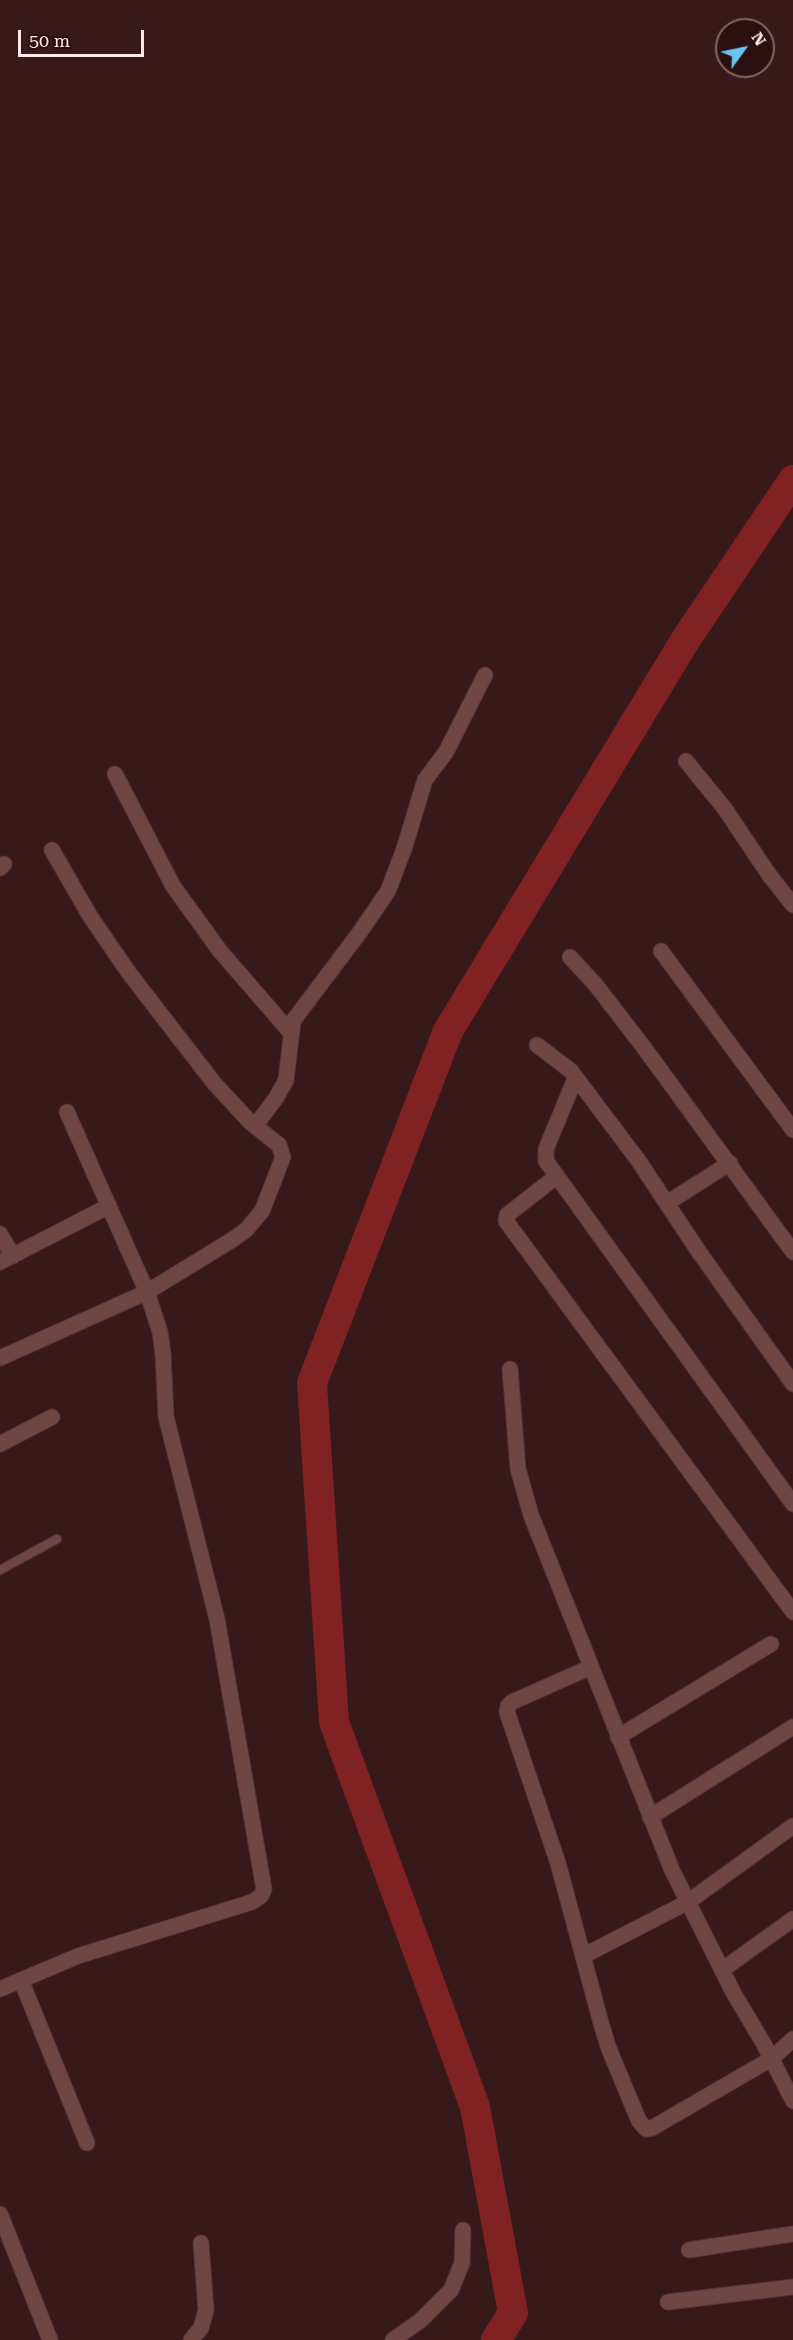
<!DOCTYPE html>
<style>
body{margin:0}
#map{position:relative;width:793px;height:2340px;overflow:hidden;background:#361918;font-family:"Roboto Serif",serif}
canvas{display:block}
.north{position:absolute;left:715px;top:18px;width:60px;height:60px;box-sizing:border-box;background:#2b100f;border:2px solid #7f6665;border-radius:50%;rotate:57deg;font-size:16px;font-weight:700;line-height:24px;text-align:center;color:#fce8e6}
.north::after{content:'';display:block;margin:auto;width:21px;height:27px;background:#6cc3f2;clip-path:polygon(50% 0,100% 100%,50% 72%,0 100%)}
.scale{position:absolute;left:18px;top:30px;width:126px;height:27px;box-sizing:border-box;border:3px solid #fce8e6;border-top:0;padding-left:8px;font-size:18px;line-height:21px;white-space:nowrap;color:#fce8e6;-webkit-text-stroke:4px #2b100f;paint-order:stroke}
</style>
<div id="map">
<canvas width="793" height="2340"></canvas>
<div class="north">N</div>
<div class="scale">50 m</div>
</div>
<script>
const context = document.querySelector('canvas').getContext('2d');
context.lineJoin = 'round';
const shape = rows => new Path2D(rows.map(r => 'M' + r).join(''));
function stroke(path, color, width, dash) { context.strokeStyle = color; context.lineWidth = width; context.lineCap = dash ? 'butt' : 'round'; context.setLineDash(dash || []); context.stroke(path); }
stroke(shape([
 [496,2340,513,2313,475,2107,334,1722,312,1383,448,1031,686,639,793,480]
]), '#802123', 30);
const lane = shape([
 [0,1570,57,1539]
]);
const street = shape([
 [686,761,725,809,770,876,793,905],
 [115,774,173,886,220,951,291,1033],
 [0,868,4,864],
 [661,951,793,1130],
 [570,957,595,984,645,1049,793,1252],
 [537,1045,571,1071,638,1160,699,1252,793,1384],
 [575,1079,546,1149,546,1161,793,1504],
 [255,1126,276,1098,286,1080,293,1021,360,932,388,891,404,849,425,780,446,752,485,675],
 [557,1176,507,1215,506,1221,793,1612],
 [667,1203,730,1163],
 [0,1234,13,1256],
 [0,1262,109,1206],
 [0,1358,147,1292,232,1240,246,1230,262,1211,283,1157,279,1145,250,1122,214,1083,129,973,90,916,52,850],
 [510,1369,518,1469,531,1515,672,1870,733,1992,765,2046,793,2101],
 [0,1444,52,1417],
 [591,1667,512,1702,508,1706,507,1712,558,1863,601,2023,609,2049,639,2121,646,2129,652,2128,771,2059,793,2039],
 [618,1737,771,1644],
 [650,1817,793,1727],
 [583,1956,688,1902,793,1826],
 [722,1970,793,1919],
 [21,1980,87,2143],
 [0,1989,78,1956,252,1902,261,1896,264,1889,217,1619,166,1417,163,1354,160,1332,147,1292,67,1112],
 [0,2214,50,2340],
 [689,2250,793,2234],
 [668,2302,793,2287],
 [191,2340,201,2328,206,2310,201,2243],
 [393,2340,421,2320,451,2290,462,2263,463,2230]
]);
stroke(lane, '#523635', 10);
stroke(street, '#523635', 17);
stroke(lane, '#704643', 8);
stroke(street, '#704643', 15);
</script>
